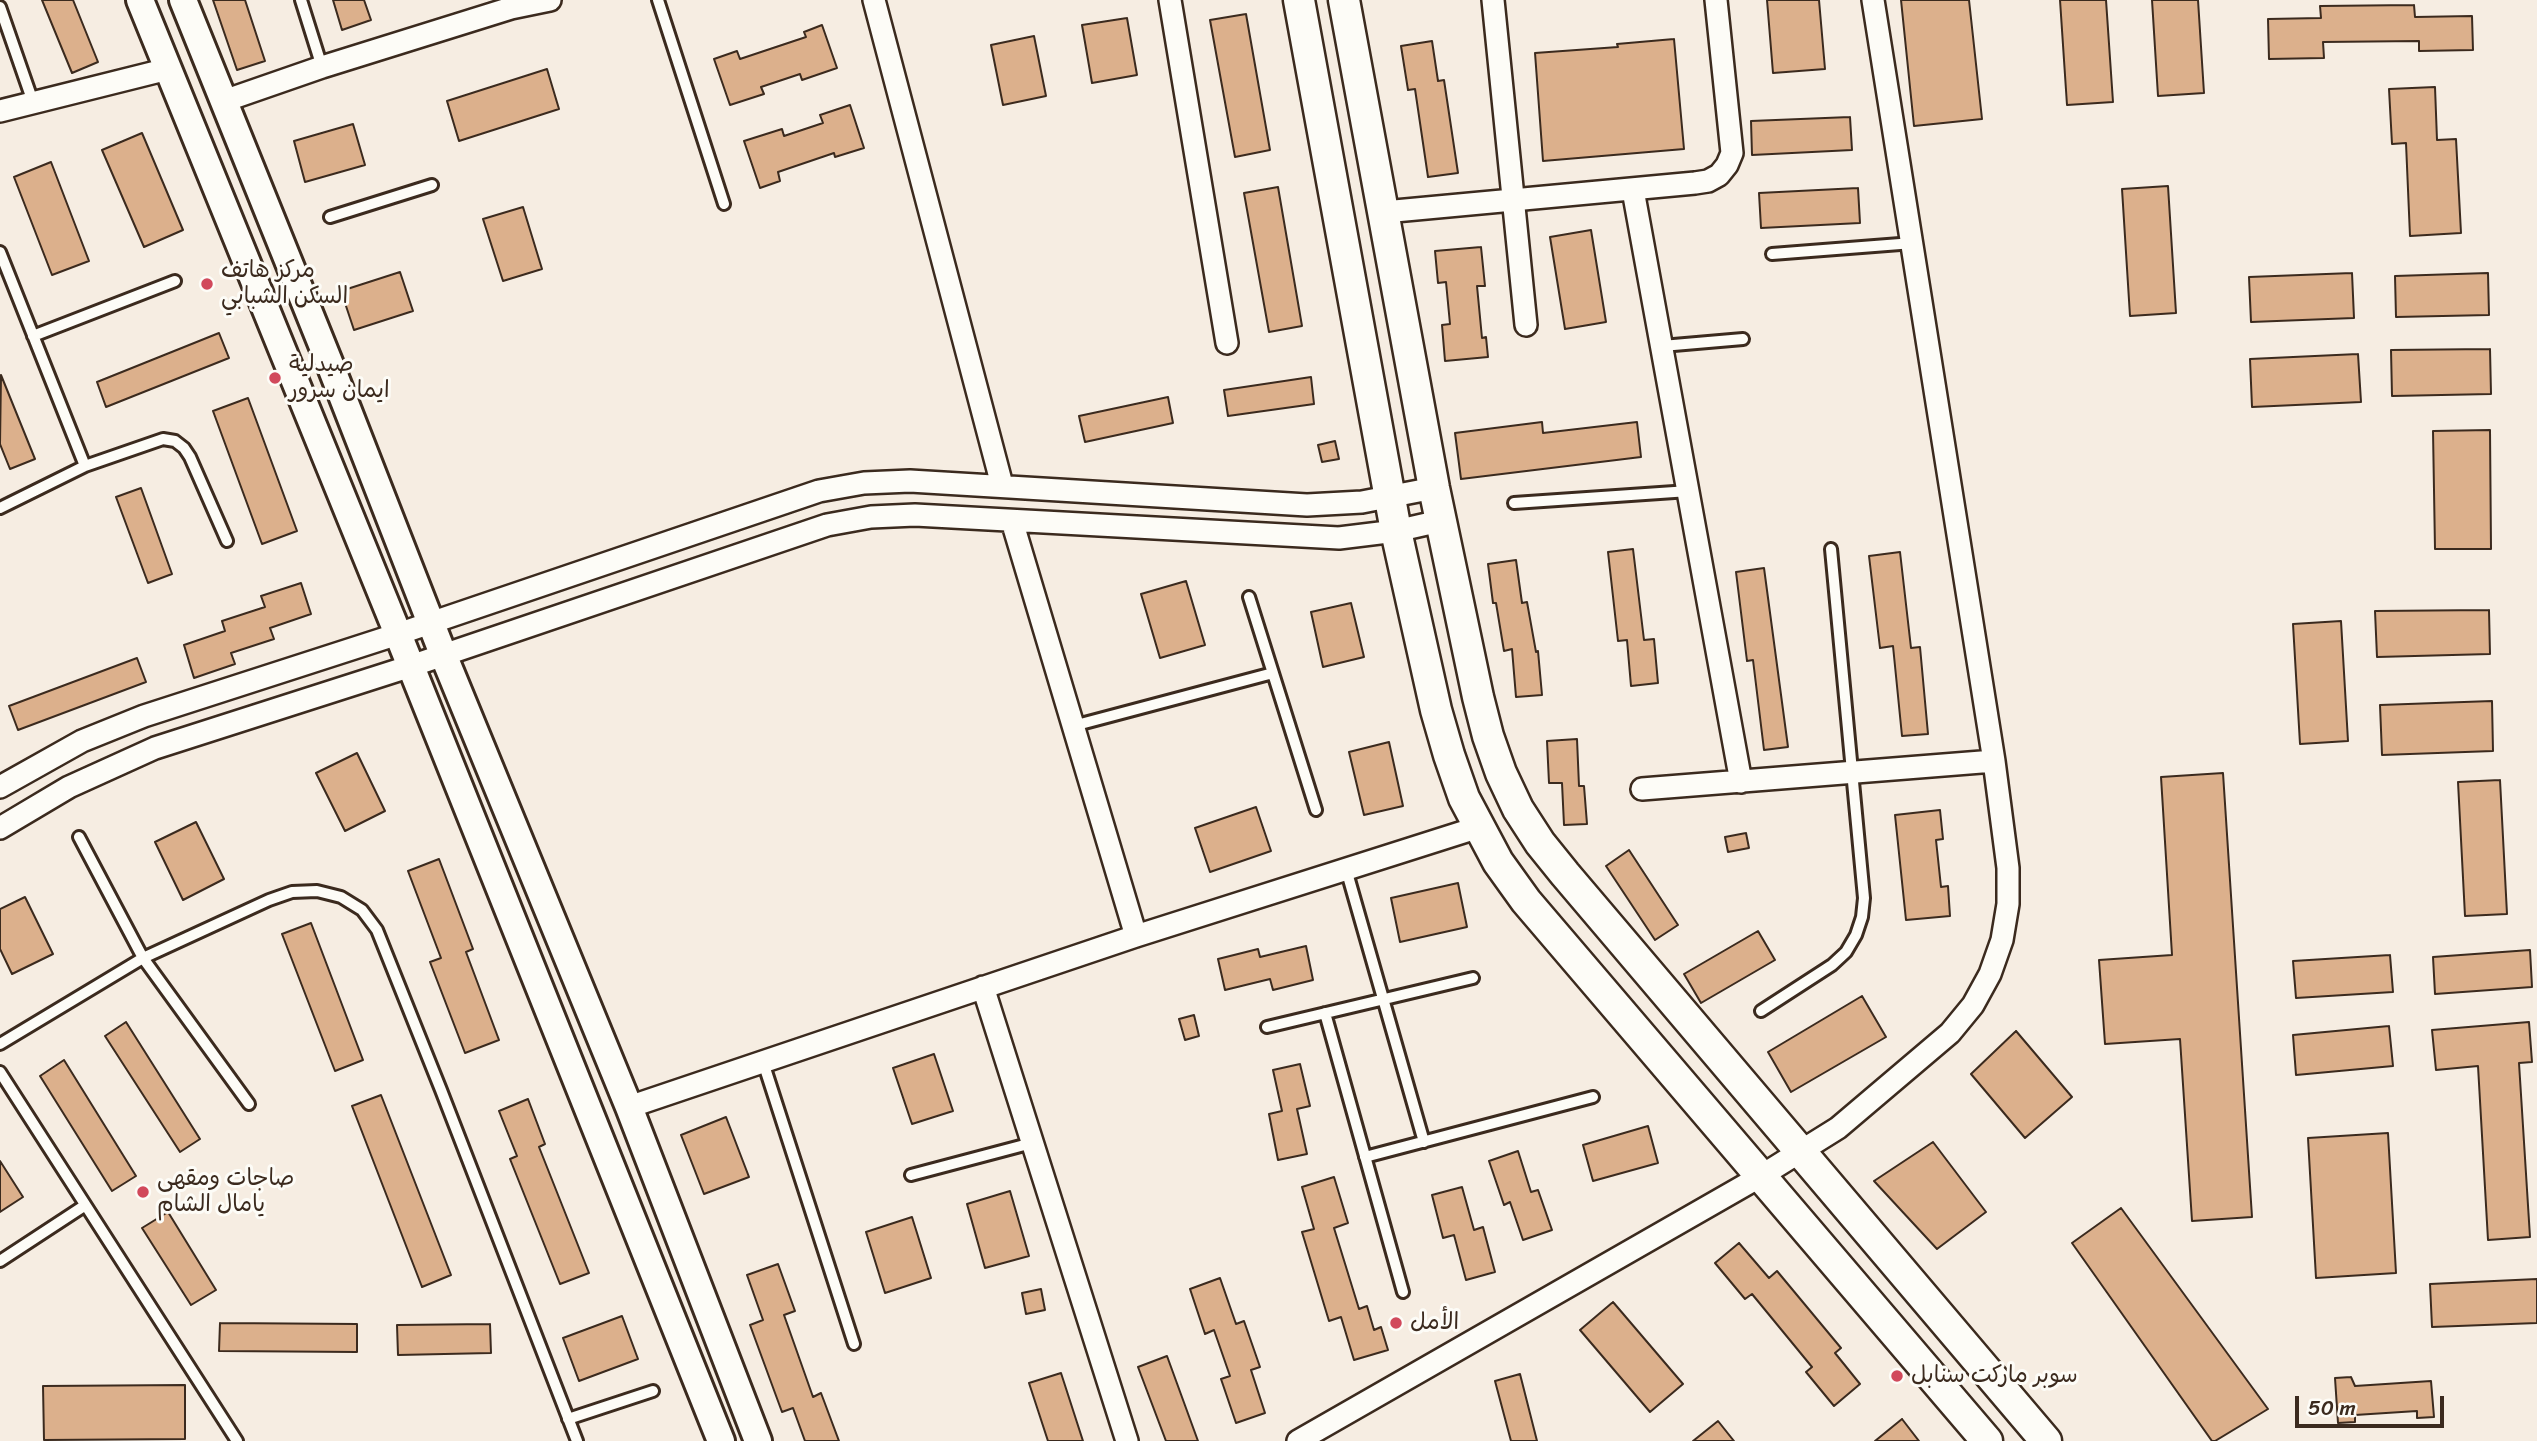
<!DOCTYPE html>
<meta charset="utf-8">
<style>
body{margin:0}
#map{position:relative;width:2537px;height:1441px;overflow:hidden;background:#f6ede2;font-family:Sriracha,sans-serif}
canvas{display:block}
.scale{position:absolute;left:2295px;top:1396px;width:149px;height:32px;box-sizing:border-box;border:4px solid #3b2a1e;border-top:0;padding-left:9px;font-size:21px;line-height:24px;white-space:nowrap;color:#3b2a1e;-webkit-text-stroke:5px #fdfcf7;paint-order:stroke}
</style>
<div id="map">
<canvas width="2537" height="1441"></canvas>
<div class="scale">50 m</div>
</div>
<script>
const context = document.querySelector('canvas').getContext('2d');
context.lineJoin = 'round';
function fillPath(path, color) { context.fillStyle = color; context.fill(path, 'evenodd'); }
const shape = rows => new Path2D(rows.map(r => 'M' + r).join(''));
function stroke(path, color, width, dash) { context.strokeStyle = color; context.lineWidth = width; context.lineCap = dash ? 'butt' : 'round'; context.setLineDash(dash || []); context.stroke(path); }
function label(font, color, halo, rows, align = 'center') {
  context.font = font + ' Sriracha,"Playpen Sans Arabic",sans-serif'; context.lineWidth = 6; context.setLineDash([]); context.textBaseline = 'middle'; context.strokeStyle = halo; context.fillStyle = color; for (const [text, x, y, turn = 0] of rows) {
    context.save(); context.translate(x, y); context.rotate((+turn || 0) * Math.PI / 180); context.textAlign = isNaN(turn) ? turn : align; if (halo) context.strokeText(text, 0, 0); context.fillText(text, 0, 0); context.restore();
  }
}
const building = shape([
 [42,0,73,0,98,62,72,73,42,0],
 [213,0,245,0,265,61,237,70,213,0],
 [333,0,364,0,371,20,342,30,333,0],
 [1767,0,1819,0,1825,69,1773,73,1767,0],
 [1901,0,1969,0,1982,119,1914,126,1901,0],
 [2060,0,2106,0,2113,102,2067,105,2060,0],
 [2152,0,2198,0,2204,93,2158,96,2152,0],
 [2414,5,2415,17,2472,16,2473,50,2419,51,2419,41,2323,42,2324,58,2269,59,2268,19,2321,18,2320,6,2414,5],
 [1246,14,1270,150,1235,157,1210,20,1246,14],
 [1127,18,1137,75,1092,83,1082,25,1127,18],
 [822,25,837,68,802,80,800,74,761,87,764,94,730,105,714,59,737,51,740,59,806,37,804,32,822,25],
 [1034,36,1046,96,1003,105,991,45,1034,36],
 [1674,39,1684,149,1543,161,1535,53,1618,47,1617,44,1674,39],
 [1432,41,1438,81,1444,80,1458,173,1428,177,1415,89,1408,90,1401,46,1432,41],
 [547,69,559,109,459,141,447,101,547,69],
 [2435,87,2437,140,2456,139,2461,233,2410,236,2406,143,2392,144,2389,89,2435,87],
 [850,105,864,148,835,157,834,153,778,172,780,181,760,188,744,141,782,129,784,136,823,123,820,115,850,105],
 [1850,117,1852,150,1752,155,1751,121,1850,117],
 [353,124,365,165,305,182,294,141,353,124],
 [142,133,183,230,144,247,102,150,142,133],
 [51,162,89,261,52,275,14,177,51,162],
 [2168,186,2176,313,2130,316,2122,189,2168,186],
 [1278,187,1302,326,1269,332,1244,193,1278,187],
 [1858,188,1860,223,1761,228,1759,193,1858,188],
 [523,207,542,269,503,281,483,219,523,207],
 [1591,230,1606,322,1565,329,1550,237,1591,230],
 [1481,247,1485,286,1477,286,1482,338,1486,337,1488,357,1445,361,1442,325,1450,324,1446,282,1438,283,1435,251,1481,247],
 [400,272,413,311,354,330,341,291,400,272],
 [2352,273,2354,318,2251,322,2249,277,2352,273],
 [2488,273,2489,315,2396,317,2395,276,2488,273],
 [219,333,229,358,106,407,97,382,219,333],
 [2490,349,2491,394,2392,396,2391,350,2490,349],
 [2358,354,2361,402,2252,407,2250,359,2358,354],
 [1,375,35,459,10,469,0,444,1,375],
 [1311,377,1314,404,1228,416,1224,390,1311,377],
 [1168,397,1173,423,1085,442,1079,416,1168,397],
 [248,398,297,531,262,544,213,411,248,398],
 [1542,422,1543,433,1637,422,1641,457,1461,479,1455,433,1542,422],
 [2490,430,2491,549,2435,549,2433,431,2490,430],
 [1335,441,1339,459,1322,462,1318,445,1335,441],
 [141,488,172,574,148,583,116,497,141,488],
 [1633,549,1644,640,1654,639,1658,683,1631,686,1627,640,1618,641,1608,552,1633,549],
 [1900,552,1911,648,1920,647,1928,734,1902,736,1893,646,1880,648,1869,556,1900,552],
 [1516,560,1522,603,1527,602,1536,652,1538,651,1542,695,1516,697,1512,649,1504,651,1496,603,1493,603,1488,564,1516,560],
 [1764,568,1788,747,1764,750,1753,660,1747,661,1736,572,1764,568],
 [1186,581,1205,645,1160,658,1141,594,1186,581],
 [301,583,311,614,270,628,274,639,231,653,235,664,194,678,184,645,225,631,222,621,265,607,261,596,301,583],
 [1351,603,1364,657,1323,667,1311,612,1351,603],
 [2489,610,2490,654,2377,657,2375,611,2489,610],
 [2341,621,2348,741,2300,744,2293,624,2341,621],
 [137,658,146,682,18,730,9,706,137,658],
 [2492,701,2493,751,2382,755,2380,705,2492,701],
 [1577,739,1579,786,1584,786,1587,824,1564,825,1562,783,1549,783,1547,741,1577,739],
 [1389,742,1403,806,1364,815,1349,752,1389,742],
 [357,753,385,811,345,831,316,773,357,753],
 [2223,773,2252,1217,2192,1221,2180,1039,2105,1044,2099,960,2172,955,2161,777,2223,773],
 [2500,780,2507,914,2465,916,2458,782,2500,780],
 [1256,807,1271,851,1210,872,1195,828,1256,807],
 [1940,810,1943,839,1936,840,1941,887,1948,886,1950,916,1906,920,1895,815,1940,810],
 [196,822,224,879,183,900,155,842,196,822],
 [1746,833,1749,848,1728,852,1725,837,1746,833],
 [1629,850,1678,925,1655,940,1606,866,1629,850],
 [439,859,473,949,466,952,499,1040,465,1053,430,962,441,958,408,871,439,859],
 [1458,883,1467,927,1400,942,1391,898,1458,883],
 [25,897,53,954,12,974,0,949,0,909,25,897],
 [311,923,363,1060,335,1071,282,934,311,923],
 [1758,931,1775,960,1701,1003,1684,974,1758,931],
 [1306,946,1313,980,1273,990,1270,979,1225,990,1218,959,1258,949,1260,957,1306,946],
 [2530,950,2532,987,2435,994,2433,957,2530,950],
 [2390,955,2393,992,2296,998,2293,961,2390,955],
 [1862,996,1886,1037,1791,1092,1768,1052,1862,996],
 [1194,1015,1199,1036,1185,1040,1179,1019,1194,1015],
 [126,1022,200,1139,180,1152,105,1036,126,1022],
 [2529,1022,2532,1062,2519,1063,2530,1237,2488,1240,2478,1066,2436,1070,2432,1030,2529,1022],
 [2389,1026,2393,1066,2296,1075,2293,1035,2389,1026],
 [2016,1031,2072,1097,2025,1138,1971,1074,2016,1031],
 [934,1054,953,1111,912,1124,893,1068,934,1054],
 [64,1060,136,1176,112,1191,40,1076,64,1060],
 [1300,1064,1310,1106,1297,1109,1307,1154,1278,1160,1269,1114,1282,1111,1273,1070,1300,1064],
 [381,1095,451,1275,422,1287,352,1106,381,1095],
 [528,1099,545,1144,539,1147,589,1273,560,1284,510,1159,517,1156,499,1111,528,1099],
 [726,1117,749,1177,704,1194,681,1135,726,1117],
 [1648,1126,1658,1163,1593,1181,1583,1145,1648,1126],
 [2388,1133,2396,1273,2316,1278,2308,1138,2388,1133],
 [1933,1142,1986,1212,1937,1249,1874,1181,1933,1142],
 [1518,1151,1531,1192,1538,1190,1552,1230,1523,1240,1510,1202,1504,1205,1489,1161,1518,1151],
 [0,1161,23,1197,0,1212,0,1161],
 [1334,1177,1348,1223,1334,1228,1359,1309,1367,1306,1374,1330,1381,1327,1388,1350,1354,1360,1341,1317,1329,1321,1302,1232,1314,1229,1302,1187,1334,1177],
 [1462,1187,1474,1230,1483,1227,1495,1272,1466,1280,1454,1235,1443,1238,1432,1195,1462,1187],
 [1010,1191,1029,1256,985,1268,967,1204,1010,1191],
 [2121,1208,2268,1409,2215,1441,2212,1441,2072,1243,2121,1208],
 [168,1212,216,1290,191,1305,142,1228,168,1212],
 [912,1217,931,1278,885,1293,866,1232,912,1217],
 [1739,1243,1769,1278,1777,1271,1841,1348,1835,1353,1860,1384,1834,1406,1806,1372,1812,1367,1752,1294,1745,1299,1715,1263,1739,1243],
 [778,1264,795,1311,784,1315,813,1397,821,1393,839,1441,805,1441,793,1408,782,1412,750,1325,763,1320,747,1275,778,1264],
 [1220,1278,1236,1324,1244,1321,1260,1367,1251,1370,1265,1413,1236,1423,1221,1379,1230,1376,1214,1330,1205,1334,1190,1289,1220,1278],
 [2537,1279,2537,1323,2432,1327,2430,1284,2537,1279],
 [1041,1289,1045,1310,1026,1314,1022,1293,1041,1289],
 [1613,1302,1683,1384,1650,1412,1580,1330,1613,1302],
 [622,1316,638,1359,579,1381,563,1338,622,1316],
 [220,1323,357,1324,357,1352,219,1351,220,1323],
 [490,1324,491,1353,398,1355,397,1325,490,1324],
 [1167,1356,1198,1441,1166,1441,1138,1367,1167,1356],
 [1061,1373,1083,1441,1048,1441,1029,1383,1061,1373],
 [1520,1374,1537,1441,1511,1441,1495,1381,1520,1374],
 [2351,1377,2355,1386,2431,1381,2434,1417,2417,1418,2417,1411,2355,1415,2355,1422,2338,1423,2335,1378,2351,1377],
 [185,1385,185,1439,44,1440,43,1386,185,1385],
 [1902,1419,1919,1441,1875,1441,1902,1419],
 [1718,1421,1734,1441,1693,1441,1718,1421]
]);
fillPath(building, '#dcb08c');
stroke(building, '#3b2a1e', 2);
const service = shape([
 [301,0,322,67],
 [658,0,724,204],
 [0,7,33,102],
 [330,217,432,185],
 [0,252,85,466],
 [1772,254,1913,243],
 [33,336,175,281],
 [1662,346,1743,339],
 [1514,503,1689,491],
 [0,508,85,466,163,439,175,441,184,448,190,457,227,541],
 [1249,597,1316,810],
 [1073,726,1273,673],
 [79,837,143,958,249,1104],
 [1346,869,1424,1142],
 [1761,1011,1832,965,1846,952,1856,935,1862,917,1864,898,1831,549],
 [1325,1013,1403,1292],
 [1267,1027,1473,978],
 [0,1044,143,958,269,900,292,892,317,891,341,897,362,910,377,930,441,1090,577,1441],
 [763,1062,854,1344],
 [0,1072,237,1441],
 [1365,1157,1593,1097],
 [911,1175,1032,1143],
 [0,1261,84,1206],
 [568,1419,653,1391]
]);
const minor = shape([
 [874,0,1002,485],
 [1170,0,1227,343],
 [1493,0,1526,325],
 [224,101,322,67,511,8,550,0],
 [0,111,168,69],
 [1633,190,1741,782],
 [1384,212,1695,183,1708,181,1719,175,1727,165,1732,153,1716,0],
 [1012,521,1136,936],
 [0,787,82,741,144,716,398,634,819,491,864,483,910,481,1307,505,1362,502,1434,488],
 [1642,789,1994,761],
 [0,828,69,787,155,748,411,666,827,525,871,517,915,515,1339,538,1396,531,1440,521],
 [983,987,1127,1441],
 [629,1107,1136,936,1479,827],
 [1298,1441,1761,1176,1838,1128,1950,1033,1973,1005,1990,974,2002,940,2008,904,2008,868,1994,761,1873,0]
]);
const tertiary = shape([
 [140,0,398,634,721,1441],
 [183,0,331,367,443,654,629,1107,758,1441]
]);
const secondary = shape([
 [1299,0,1396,531,1436,710,1449,755,1464,798,1498,862,1526,901,1987,1441],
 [1344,0,1434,488,1478,697,1488,736,1501,773,1518,809,1540,843,1565,874,2046,1441]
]);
stroke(service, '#3b2a1e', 16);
stroke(minor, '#3b2a1e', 26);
stroke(tertiary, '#3b2a1e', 32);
stroke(secondary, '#3b2a1e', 35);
stroke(service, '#fdfcf7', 10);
stroke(minor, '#fdfcf7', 21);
stroke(tertiary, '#fdfcf7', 26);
stroke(secondary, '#fdfcf7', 30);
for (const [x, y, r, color] of [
 [207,284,7,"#d1495b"],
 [275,378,7,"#d1495b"],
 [143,1192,7,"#d1495b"],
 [1396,1323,7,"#d1495b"],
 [1897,1376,7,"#d1495b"]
]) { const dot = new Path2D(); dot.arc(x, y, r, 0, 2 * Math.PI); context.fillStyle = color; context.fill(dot); stroke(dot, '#fdfcf7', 2.5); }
label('23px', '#3b2a1e', '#fdfcf7', [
 ["مركز هاتف",221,271],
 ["السكن الشبابي",221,297],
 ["صيدلية",289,365],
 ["ايمان سرور",289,391],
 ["صاجات ومقهى",157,1179],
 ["يامال الشام",157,1205],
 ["الأمل",1410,1323],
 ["سوبر ماركت سنابل",1911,1376]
], 'left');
</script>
